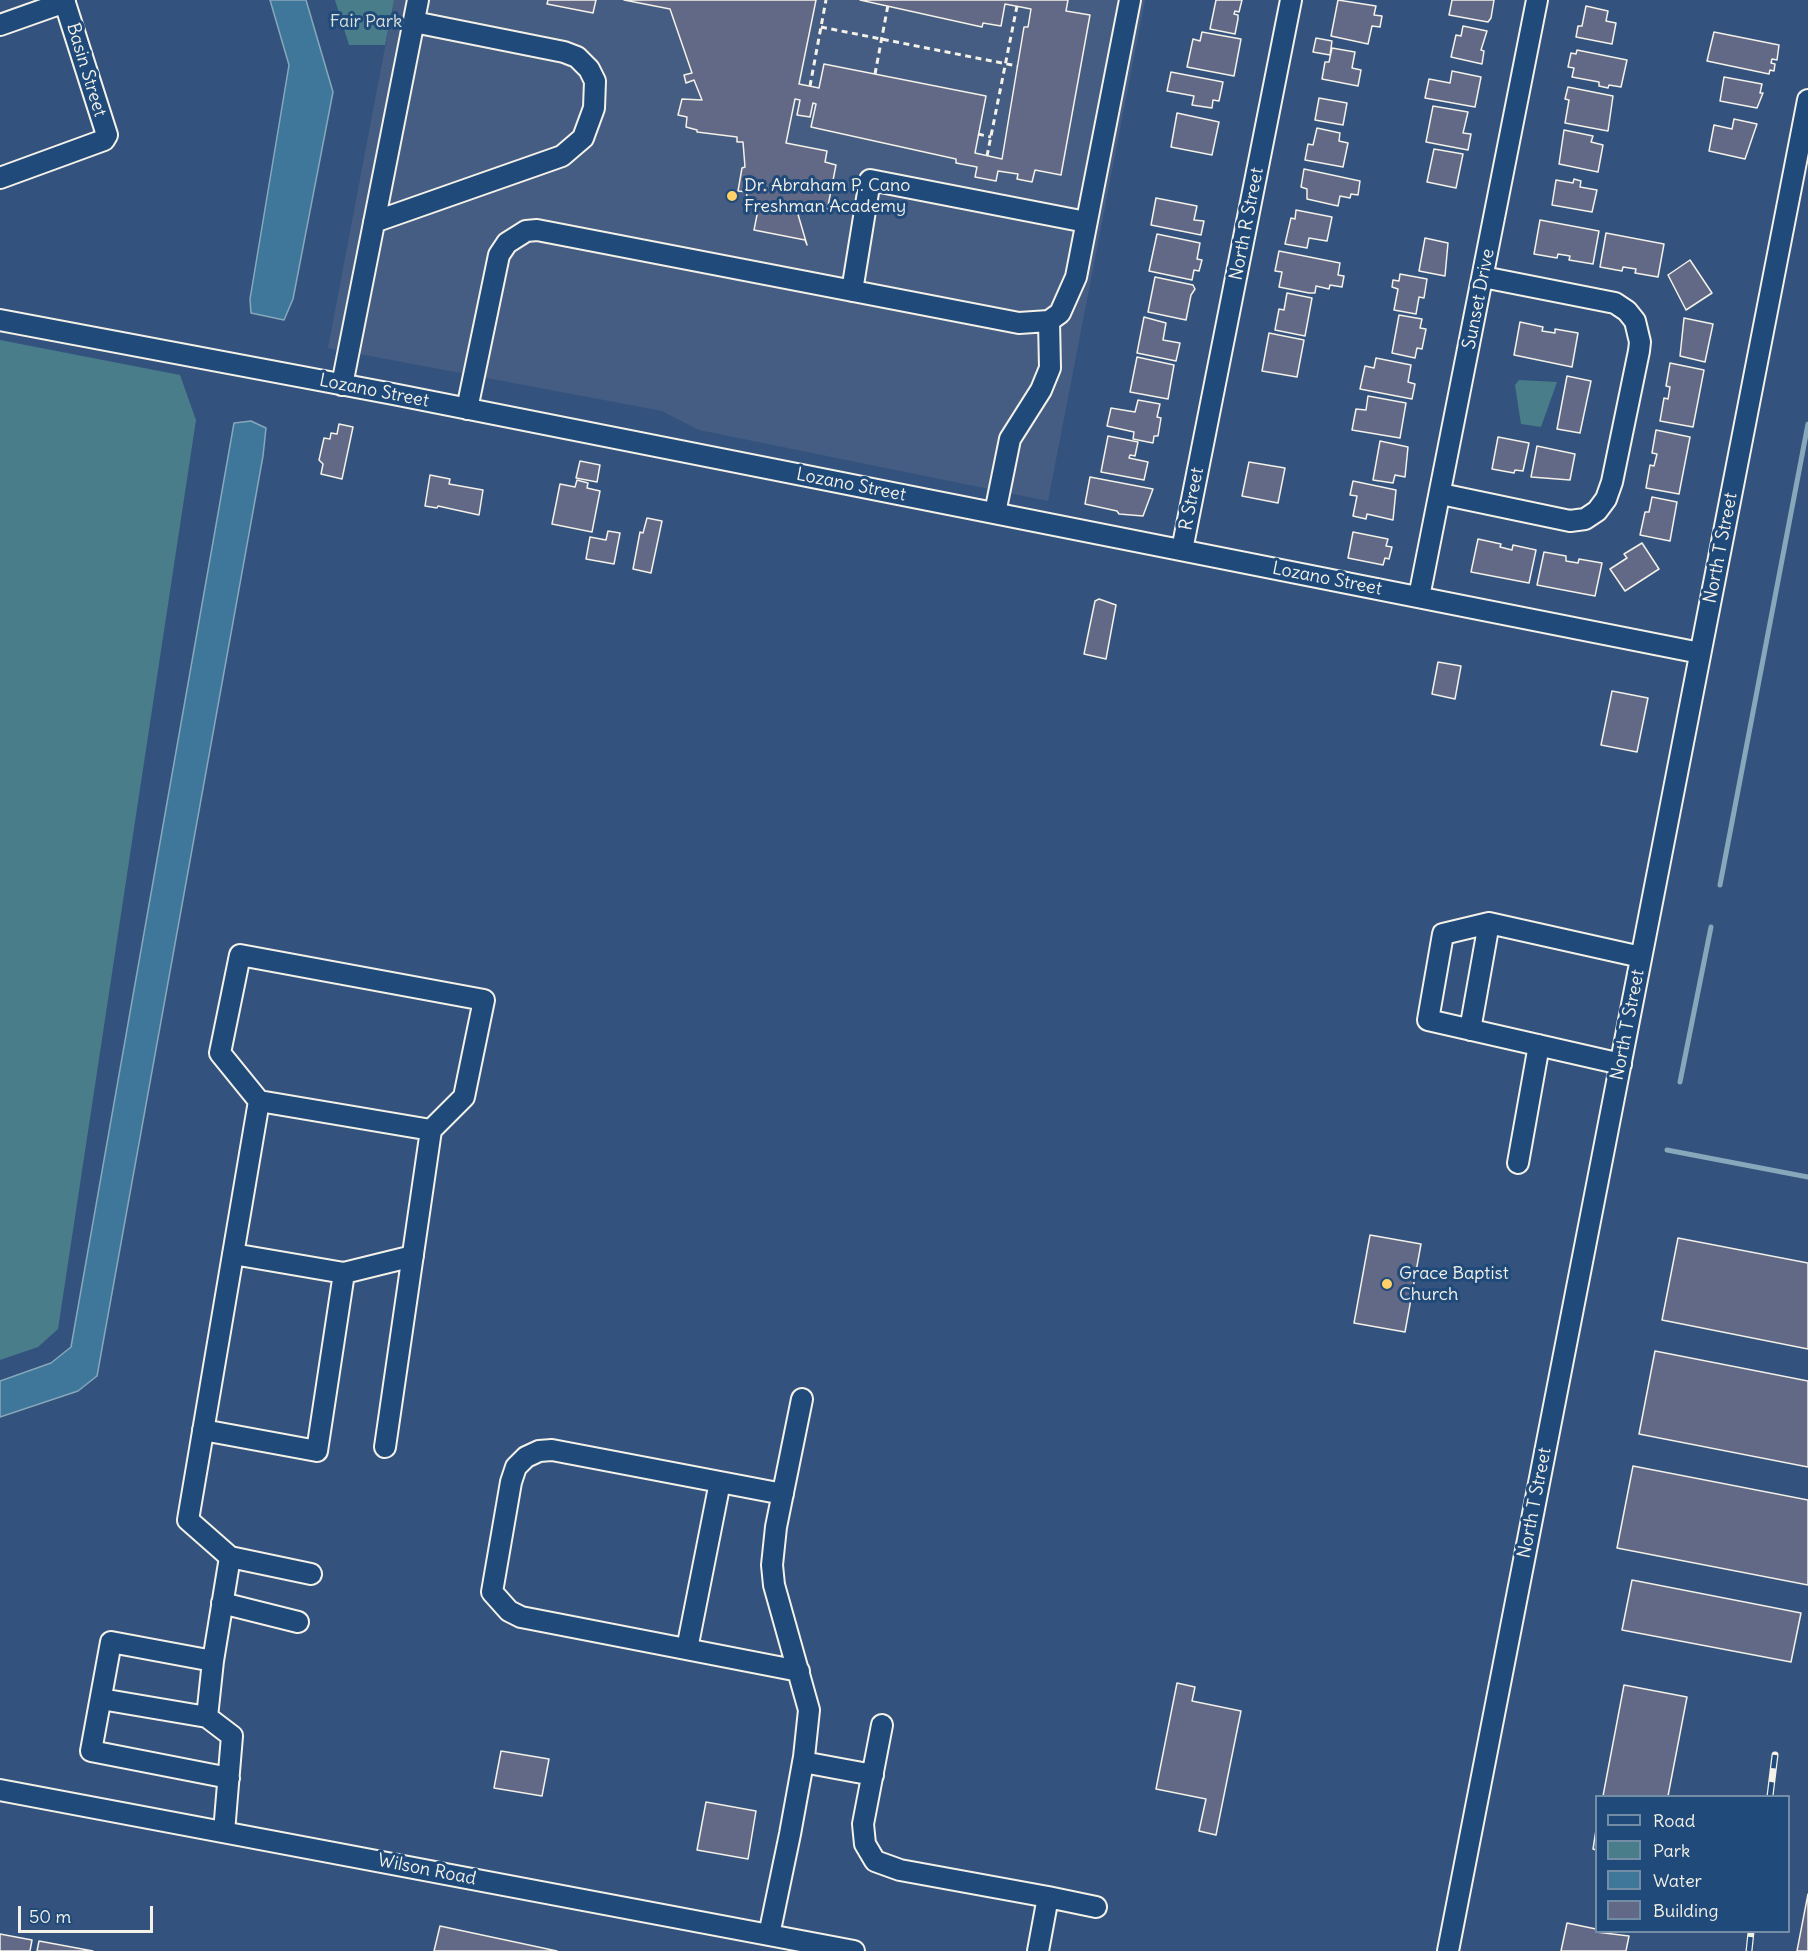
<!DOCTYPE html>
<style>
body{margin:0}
#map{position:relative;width:1808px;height:1951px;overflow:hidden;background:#33537e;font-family:Delius,sans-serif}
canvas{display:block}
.legend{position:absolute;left:1595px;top:1795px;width:195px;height:138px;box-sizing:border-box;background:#1f4a7a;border:2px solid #748da6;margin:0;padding:8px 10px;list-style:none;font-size:18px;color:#f4f1e8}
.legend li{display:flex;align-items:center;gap:12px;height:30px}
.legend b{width:30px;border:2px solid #748da6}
.scale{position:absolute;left:18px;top:1906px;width:135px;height:27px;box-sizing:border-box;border:3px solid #f4f1e8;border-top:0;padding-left:8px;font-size:18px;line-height:21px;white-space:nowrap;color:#f4f1e8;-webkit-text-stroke:4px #1f4a7a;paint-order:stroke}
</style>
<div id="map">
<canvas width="1808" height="1951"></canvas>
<ul class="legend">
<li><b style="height:8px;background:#1f4a7a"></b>Road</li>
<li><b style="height:16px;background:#497d8a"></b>Park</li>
<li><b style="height:16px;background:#3f779b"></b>Water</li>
<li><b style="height:16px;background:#626986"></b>Building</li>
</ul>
<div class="scale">50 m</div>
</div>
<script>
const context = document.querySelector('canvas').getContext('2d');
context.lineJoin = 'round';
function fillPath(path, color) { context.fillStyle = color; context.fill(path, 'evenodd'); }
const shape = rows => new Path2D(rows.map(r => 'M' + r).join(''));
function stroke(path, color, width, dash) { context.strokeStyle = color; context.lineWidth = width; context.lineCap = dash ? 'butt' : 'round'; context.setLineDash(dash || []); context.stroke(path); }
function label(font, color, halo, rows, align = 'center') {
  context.font = font + ' Delius,sans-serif'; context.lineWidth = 6; context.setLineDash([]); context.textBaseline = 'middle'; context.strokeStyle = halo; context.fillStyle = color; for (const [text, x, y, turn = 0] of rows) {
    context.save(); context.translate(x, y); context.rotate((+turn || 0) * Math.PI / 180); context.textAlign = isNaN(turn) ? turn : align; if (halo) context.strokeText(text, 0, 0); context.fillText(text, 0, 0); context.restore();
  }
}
fillPath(shape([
 [394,0,1145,0,1048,501,699,430,662,411,328,348]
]), '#455d82');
fillPath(shape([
 [335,0,394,0,385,45,349,45],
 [0,340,180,375,196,420,58,1329,38,1347,0,1360],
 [1519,380,1557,382,1541,427,1521,424,1515,385]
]), '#497d8a');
const water = shape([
 [270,0,306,0,333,92,293,299,284,320,251,313,250,299,289,65,270,0],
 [251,421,266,428,263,456,97,1376,78,1391,0,1417,0,1381,51,1363,71,1347,234,423,251,421]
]);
fillPath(water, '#3f779b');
stroke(water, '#87a8ba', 1.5);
stroke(shape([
 [1720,885,1808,424],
 [1680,1082,1711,927],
 [1667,1150,1808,1177]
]), '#87a8ba', 5);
const building = shape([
 [548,0,596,0,593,13,547,4,548,0],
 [624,0,816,0,799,84,819,88,824,64,986,96,975,153,1002,159,1024,27,1028,27,1031,9,1005,4,1001,26,983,23,982,27,860,0,1068,0,1066,11,1090,15,1061,175,1035,170,1032,182,1017,179,1018,174,998,171,996,181,975,177,977,167,956,163,956,159,811,127,816,104,813,103,810,117,797,115,800,100,795,99,786,143,827,151,825,162,836,165,827,211,808,207,797,211,807,245,805,240,754,230,759,205,746,203,747,192,738,191,742,168,745,167,743,142,737,142,737,137,697,132,697,130,686,127,687,117,678,115,682,99,702,100,694,80,686,83,684,75,692,73,670,9,624,0],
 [1216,0,1242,0,1239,12,1235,11,1234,14,1238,15,1238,19,1235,34,1210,29,1216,0],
 [1338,0,1376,6,1374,15,1382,16,1380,27,1372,26,1368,44,1331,36,1338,0],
 [1452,0,1494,0,1491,18,1488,22,1449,15,1452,0],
 [1586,6,1608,11,1606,21,1616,23,1612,44,1576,37,1578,26,1582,26,1586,6],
 [1463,26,1487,31,1481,50,1484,51,1482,64,1451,57,1456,35,1461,36,1463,26],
 [1202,32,1241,39,1234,76,1187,67,1193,39,1200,41,1202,32],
 [1714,32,1779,45,1777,60,1772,59,1771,63,1775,64,1774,71,1770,70,1769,74,1707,61,1714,32],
 [1316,38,1332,41,1330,55,1313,52,1316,38],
 [1332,48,1355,52,1352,68,1361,70,1358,86,1322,79,1325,62,1329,62,1332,48],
 [1577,50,1627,60,1621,87,1609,85,1608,88,1599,86,1599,82,1572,77,1574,68,1568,67,1571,53,1576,54,1577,50],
 [1452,71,1481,77,1475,107,1425,98,1429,79,1450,83,1452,71],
 [1171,72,1223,82,1219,101,1213,100,1212,108,1192,105,1194,96,1167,91,1171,72],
 [1724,77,1762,84,1760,93,1763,93,1757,108,1720,101,1724,77],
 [1568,87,1613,96,1608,131,1565,123,1569,100,1565,99,1568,87],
 [1319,98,1347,103,1343,125,1315,120,1319,98],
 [1433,106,1468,112,1463,133,1471,134,1468,150,1426,142,1433,106],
 [1177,113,1219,122,1212,155,1171,147,1177,113],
 [1734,119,1757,124,1745,159,1709,151,1714,125,1732,129,1734,119],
 [1317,128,1340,133,1339,141,1348,143,1343,167,1305,160,1308,144,1313,145,1317,128],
 [1564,130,1593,136,1591,142,1603,145,1598,172,1559,164,1564,130],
 [1434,149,1463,154,1456,188,1427,182,1434,149],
 [1304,169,1360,181,1358,195,1351,194,1350,198,1340,196,1338,206,1307,199,1307,189,1301,187,1304,169],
 [1574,179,1581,181,1580,187,1597,190,1592,212,1552,205,1556,180,1573,183,1574,179],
 [1156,198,1197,206,1194,220,1204,221,1201,235,1151,225,1156,198],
 [1296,210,1332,217,1327,241,1309,238,1307,248,1285,244,1291,218,1295,219,1296,210],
 [1540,220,1599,231,1593,264,1569,260,1570,256,1558,254,1557,258,1534,254,1540,220],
 [1606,233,1664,244,1658,277,1635,273,1636,269,1623,267,1622,271,1600,267,1606,233],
 [1157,234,1200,243,1197,259,1202,260,1199,271,1194,270,1192,280,1149,271,1157,234],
 [1425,238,1448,243,1445,276,1419,271,1425,238],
 [1279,251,1340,263,1338,275,1344,276,1342,287,1330,285,1329,289,1316,286,1315,293,1309,293,1279,287,1282,272,1275,271,1279,251],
 [1690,260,1712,293,1686,310,1668,275,1690,260],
 [1400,274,1427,279,1424,298,1419,297,1416,314,1394,310,1398,289,1392,287,1393,280,1399,281,1400,274],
 [1155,277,1193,285,1195,289,1191,295,1186,320,1148,312,1155,277],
 [1287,293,1312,298,1305,336,1275,330,1279,309,1284,310,1287,293],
 [1399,315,1422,319,1420,328,1426,329,1422,349,1417,348,1415,358,1392,353,1399,315],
 [1144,317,1166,323,1163,340,1180,343,1176,361,1137,353,1144,317],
 [1684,318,1713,324,1705,362,1680,356,1684,318],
 [1520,322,1543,327,1542,331,1555,333,1555,329,1578,333,1572,367,1514,355,1520,322],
 [1269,333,1304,340,1297,377,1262,371,1269,333],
 [1137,357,1174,365,1168,399,1130,392,1137,357],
 [1376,358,1411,365,1408,382,1415,384,1412,399,1360,389,1365,366,1374,368,1376,358],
 [1670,363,1704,370,1693,427,1660,421,1664,398,1668,399,1670,387,1666,386,1670,363],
 [1567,376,1591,381,1580,433,1557,429,1567,376],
 [1368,396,1406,403,1400,438,1352,430,1356,409,1366,410,1368,396],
 [1138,400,1160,404,1157,417,1161,418,1158,436,1154,436,1153,443,1133,439,1134,432,1107,426,1111,408,1135,412,1138,400],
 [339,424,353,427,342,479,321,474,323,464,319,460,324,438,330,439,331,433,337,434,339,424],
 [1656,430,1690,437,1679,494,1646,488,1650,465,1654,466,1657,454,1652,453,1656,430],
 [1108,436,1138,442,1135,456,1130,455,1129,458,1148,462,1144,480,1101,472,1108,436],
 [1498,437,1529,443,1523,471,1515,470,1514,473,1492,469,1498,437],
 [1380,441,1408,447,1405,477,1395,475,1393,483,1373,480,1380,441],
 [1537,446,1575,454,1570,480,1531,477,1537,446],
 [580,461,600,465,597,482,576,478,580,461],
 [1249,462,1285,468,1278,503,1242,496,1249,462],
 [430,475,450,479,449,484,483,490,479,515,438,506,437,508,425,506,430,475],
 [1090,477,1153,489,1143,516,1119,514,1117,511,1085,504,1090,477],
 [577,480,588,483,587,488,600,491,592,532,552,524,560,484,575,487,577,480],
 [1353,481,1396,490,1393,520,1367,514,1366,519,1353,516,1357,496,1350,495,1353,481],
 [1652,497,1677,502,1670,541,1640,535,1645,512,1649,512,1652,497],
 [647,518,662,521,651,573,633,569,640,532,643,533,647,518],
 [608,531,620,533,614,564,586,559,590,537,606,540,608,531],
 [1353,532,1388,539,1386,546,1392,547,1389,559,1385,558,1383,565,1348,558,1353,532],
 [1478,539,1501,544,1500,547,1512,550,1513,545,1536,550,1529,583,1471,572,1478,539],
 [1642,543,1659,569,1625,591,1610,569,1627,558,1624,554,1642,543],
 [1544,552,1566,556,1566,561,1578,563,1579,559,1602,563,1595,596,1537,585,1544,552],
 [1099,599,1116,605,1106,659,1084,654,1095,601,1099,599],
 [1438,662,1461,666,1455,699,1432,694,1438,662],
 [1612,691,1648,698,1637,752,1601,745,1612,691],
 [1370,1235,1421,1244,1405,1332,1354,1323,1370,1235],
 [1678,1238,1808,1263,1808,1349,1662,1320,1678,1238],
 [1655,1351,1808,1381,1808,1467,1639,1434,1655,1351],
 [1633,1466,1808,1500,1808,1585,1617,1548,1633,1466],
 [1632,1580,1801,1613,1791,1662,1622,1630,1632,1580],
 [1177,1683,1195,1687,1192,1701,1241,1711,1216,1835,1199,1831,1206,1799,1156,1789,1177,1683],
 [1624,1685,1687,1697,1668,1796,1603,1796,1624,1685],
 [501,1751,549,1759,542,1796,494,1788,501,1751],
 [706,1802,756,1811,748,1859,697,1850,706,1802],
 [1596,1830,1596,1850,1593,1849,1596,1830],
 [1808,1894,1808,1951,1797,1951,1808,1894],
 [1567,1923,1596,1929,1596,1932,1629,1936,1626,1951,1561,1951,1567,1923],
 [440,1926,557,1951,434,1951,440,1926],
 [0,1934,32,1940,30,1951,0,1951,0,1934],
 [39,1941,93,1951,37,1951,39,1941]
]);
fillPath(building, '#626986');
stroke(building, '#f4f1e8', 1.5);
const minor = shape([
 [0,25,65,2],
 [0,178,104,140,107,135,64,0],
 [374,222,562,156,583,138,594,108,595,81,589,69,577,57,564,52,414,22],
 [852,291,870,180,1086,222],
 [0,320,393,394,1700,653],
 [342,385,418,0],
 [467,409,499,255,507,243,526,231,537,230,1019,323,1049,321,1060,313,1076,277,1130,0],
 [1441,494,1570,521,1585,519,1597,511,1606,499,1612,482,1639,351,1640,342,1635,321,1627,311,1615,303,1483,277],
 [995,513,1010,439,1041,390,1050,368,1049,321],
 [1182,550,1291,0],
 [1419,597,1537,0],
 [1470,1030,1489,923],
 [1621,1064,1428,1020,1443,934,1489,923,1641,957],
 [259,1101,220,1053,240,955,484,1000,464,1097,431,1130],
 [1518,1163,1539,1045],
 [233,1254,344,1273,413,1256],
 [203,1430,317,1451,344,1273],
 [783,1494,552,1450,539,1451,526,1457,516,1467,511,1482,492,1592,509,1611,521,1617,799,1671],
 [230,1557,311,1574],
 [222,1603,298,1622],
 [687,1649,720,1482],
 [213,1661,111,1642,91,1751,229,1778],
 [101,1699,207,1717],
 [882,1725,863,1824,865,1844,875,1861,900,1870,1048,1897],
 [803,1762,873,1775],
 [0,1790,854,1951],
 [224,1832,232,1736,207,1717,213,1661,230,1557,188,1520,259,1101,431,1130,385,1447],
 [769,1935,790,1834,804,1757,809,1710,774,1585,772,1565,776,1527,802,1399],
 [1038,1951,1048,1897,1096,1907],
 [1448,1951,1808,100]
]);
stroke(minor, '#f4f1e8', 24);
stroke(shape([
 [821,27,1017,66],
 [875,74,888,5],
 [810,86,826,0],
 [978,134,991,137],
 [987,156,1017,6]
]), '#f4f1e8', 3, [6, 4.5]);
stroke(minor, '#1f4a7a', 20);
const rail = shape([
 [1770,1796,1775,1755],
 [1749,1951,1751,1932]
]);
stroke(rail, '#f4f1e8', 7);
stroke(rail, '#1f4a7a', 4.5, [14]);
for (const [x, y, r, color] of [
 [732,196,6,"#ffd166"],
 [1387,1284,6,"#ffd166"]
]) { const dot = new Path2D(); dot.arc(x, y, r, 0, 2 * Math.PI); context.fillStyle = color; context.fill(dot); stroke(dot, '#1f4a7a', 2); }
label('18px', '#dae0da', '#1f4a7a', [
 ["Fair Park",366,22]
]);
label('18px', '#f4f1e8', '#1f4a7a', [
 ["Basin Street",86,70,73],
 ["North R Street",1247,224,-79],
 ["Sunset Drive",1479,299,-79],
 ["Lozano Street",374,391,11],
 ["Lozano Street",851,485,11],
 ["R Street",1192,499,-79],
 ["North T Street",1721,548,-79],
 ["Lozano Street",1327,579,11],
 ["North T Street",1628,1025,-79],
 ["North T Street",1535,1503,-79],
 ["Wilson Road",427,1870,11]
]);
label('18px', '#f4f1e8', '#1f4a7a', [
 ["Dr. Abraham P. Cano",744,186],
 ["Freshman Academy",744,207],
 ["Grace Baptist",1399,1274],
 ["Church",1399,1295]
], 'left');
</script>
